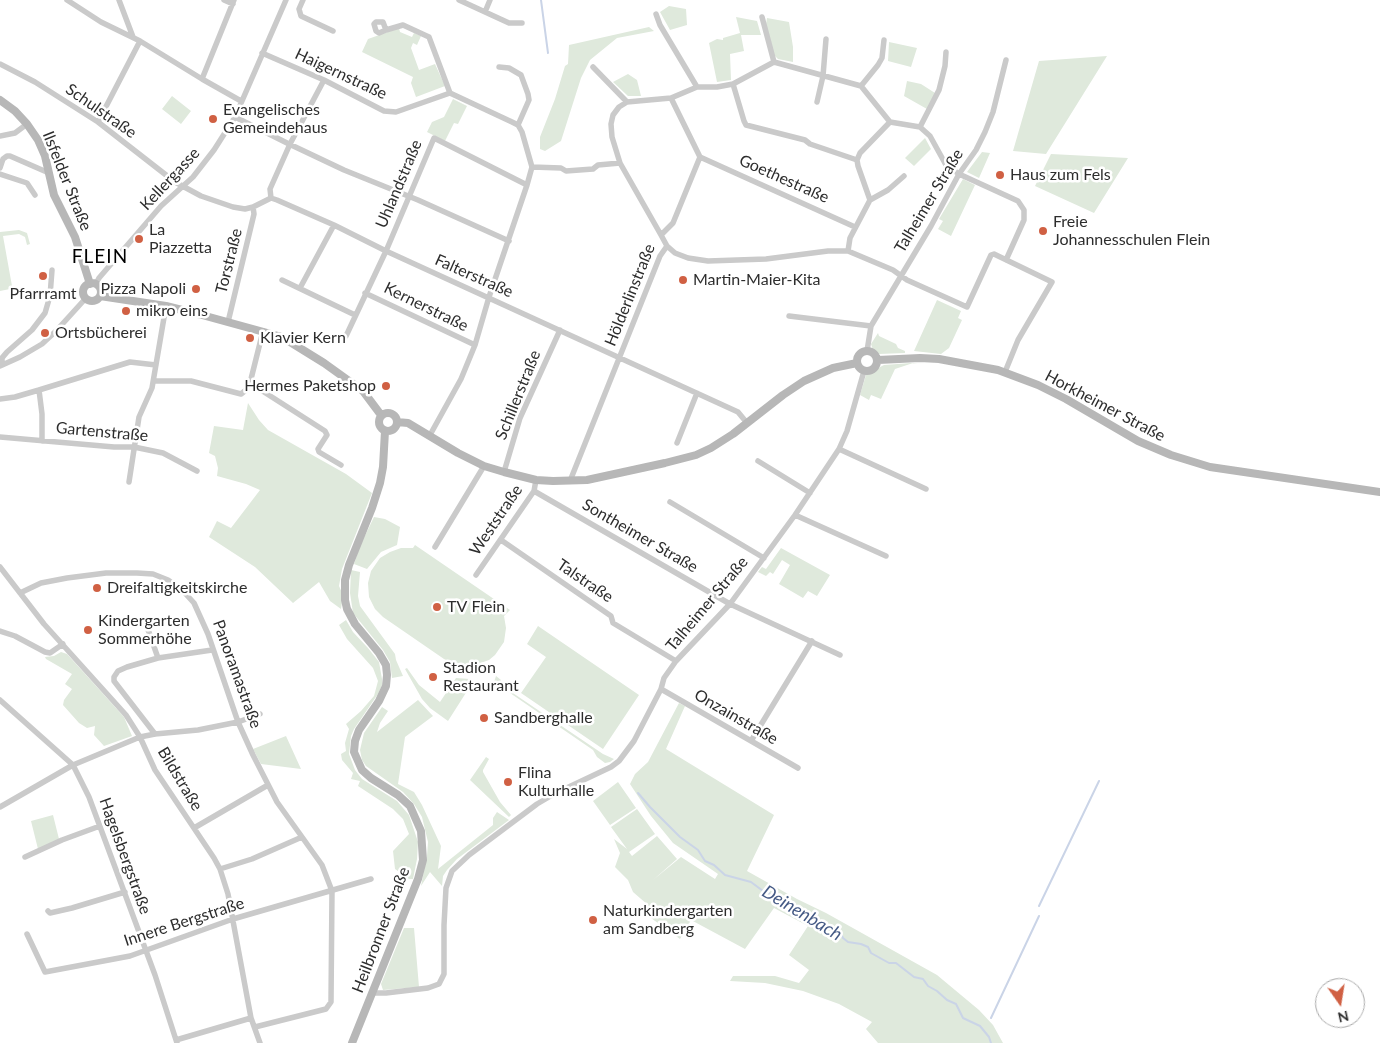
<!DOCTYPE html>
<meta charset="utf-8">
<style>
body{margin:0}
#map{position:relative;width:1380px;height:1043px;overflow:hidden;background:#fff;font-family:Lato,sans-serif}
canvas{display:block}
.north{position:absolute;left:1315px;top:978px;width:50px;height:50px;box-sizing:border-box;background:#fff;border:1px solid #ababab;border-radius:50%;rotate:167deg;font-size:14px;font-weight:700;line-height:20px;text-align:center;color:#2d2d2d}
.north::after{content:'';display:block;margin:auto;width:18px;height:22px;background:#d06043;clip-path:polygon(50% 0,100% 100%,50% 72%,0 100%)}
</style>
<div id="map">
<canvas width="1380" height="1043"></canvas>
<div class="north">N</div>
</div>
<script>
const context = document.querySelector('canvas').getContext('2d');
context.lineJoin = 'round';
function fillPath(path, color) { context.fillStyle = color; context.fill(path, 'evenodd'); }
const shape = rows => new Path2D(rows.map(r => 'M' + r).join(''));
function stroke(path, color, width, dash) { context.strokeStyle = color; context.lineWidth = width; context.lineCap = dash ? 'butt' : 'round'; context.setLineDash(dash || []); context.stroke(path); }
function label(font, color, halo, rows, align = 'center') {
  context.font = font + ' Lato,sans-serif'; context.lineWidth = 5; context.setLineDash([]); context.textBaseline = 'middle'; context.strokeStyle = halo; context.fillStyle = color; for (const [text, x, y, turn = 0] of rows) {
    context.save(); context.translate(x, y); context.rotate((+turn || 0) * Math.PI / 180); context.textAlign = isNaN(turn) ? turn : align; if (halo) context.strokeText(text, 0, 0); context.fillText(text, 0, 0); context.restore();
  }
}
fillPath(shape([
 [669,6,686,9,687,25,670,30,660,12],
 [736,17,757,21,761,35,741,35,744,51,730,54,731,80,717,82,709,43,717,39,723,40,723,38,740,33],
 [767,18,789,22,793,47,793,62,778,59,774,55,766,24],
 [649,27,654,31,617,38,590,60,581,78,561,141,545,151,540,149,540,137,555,99,565,66,568,64,569,45],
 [399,28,400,32,412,37,414,33,421,36,417,45,413,43,411,48,419,70,435,64,445,86,416,97,411,83,413,77,362,52,368,39],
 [889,42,917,48,911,67,888,61],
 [1107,56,1046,154,1013,151,1039,61],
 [628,74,637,80,641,96,628,96,613,82],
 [907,81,921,84,935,93,927,109,904,96],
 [172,96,191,111,181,124,162,109],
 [453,99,467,106,458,124,454,123,445,141,427,132,432,122,444,117],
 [925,138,931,149,914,166,905,158],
 [982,152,990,153,979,178,967,172],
 [1051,154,1128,158,1094,213,1035,186],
 [963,179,975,185,951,236,938,229,943,221,939,219],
 [19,230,27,233,30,244,27,245,25,237,19,234,3,236,12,286,10,289,0,291,0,232],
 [937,300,961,311,958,318,962,320,949,348,941,354,914,351],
 [878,333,879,336,896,344,898,348,905,351,905,353,879,354,873,350,871,344],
 [911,363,937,364,913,363,895,369,881,399,871,395,869,400,860,395,866,375,873,373,880,367,884,365],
 [248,403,259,420,268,430,346,474,372,493,342,569,339,586,343,595,341,609,330,601,319,582,293,603,255,567,209,537,217,521,231,528,260,490,246,484,217,476,218,468,215,456,209,453,214,426,243,430],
 [374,517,385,519,400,527,397,545,381,552,367,569,354,564,360,546],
 [415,545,510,610,504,616,506,628,504,642,495,655,489,660,469,667,457,665,444,659,383,617,375,609,369,597,368,583,371,571,380,558,390,552,401,548,413,548],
 [781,548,830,575,817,596,808,591,803,598,779,584,790,565,782,560,773,574,770,572,766,576,758,572,762,567,766,569],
 [351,570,360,572,358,596,360,606,395,654,396,660,403,676,392,678,390,662,383,650,353,613,350,593],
 [346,620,353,632,368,648,379,662,382,679,382,685,378,694,354,729,351,736,349,754,355,770,362,779,397,801,409,815,418,842,417,859,413,879,409,879,395,869,393,851,409,834,403,819,393,809,358,786,360,781,351,779,353,773,342,760,341,754,346,751,345,743,349,729,346,724,361,711,374,696,378,681,373,668,347,639,339,625],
 [538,626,639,695,603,749,521,693,546,657,527,644],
 [61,652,67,654,124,717,132,736,104,746,94,735,95,726,87,728,79,723,63,705,64,700,72,689,65,684,72,674,46,659,45,657,54,656],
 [407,668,419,685,440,702,456,678,470,679,469,688,448,721,430,708,422,699,405,669],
 [496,676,501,680,501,685,603,754,614,759,610,762,605,763,597,757,593,750,494,682],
 [418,700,433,716,405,737,398,784,414,792,422,805,441,846,438,869,493,825,493,818,497,812,509,820,457,859,447,870,443,876,442,886,430,872,421,886,427,856,428,842,422,817,414,804,403,792,366,766,362,760,360,750,364,733,382,707,388,711,380,723,377,732],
 [679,703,685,706,666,749,774,815,747,871,797,899,826,913,937,975,979,1010,993,1025,1003,1043,878,1043,866,1029,872,1022,839,1004,803,991,765,983,730,981,733,976,775,976,799,983,809,970,789,955,808,926,774,908,745,949,691,920,680,939,644,913,648,905,633,892,628,880,615,867,620,853,614,839,627,849,611,827,637,809,655,834,629,852,632,856,657,836,677,859,653,880,681,857,715,879,718,874,673,843,651,816,630,784,635,774,648,762],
 [286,736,301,769,261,764,253,749],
 [486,757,489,759,483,770,483,772,500,802,511,815,509,817,470,780],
 [618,782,636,808,610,825,593,801],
 [53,815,59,839,38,849,31,821],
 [404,928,414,928,419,987,383,990,381,984]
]), '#dfe9dc');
stroke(shape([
 [541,0,548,53],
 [638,793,650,807,680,837,698,850,705,861,714,865,725,875,751,882,763,891,791,903,807,920,822,922,840,932,843,938,848,942,861,944,868,947,871,953,889,963,896,963,914,977,923,979,928,986,937,991,947,1000,956,1004,963,1018,980,1026,989,1037,991,1043],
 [1039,906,1099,781],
 [991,1018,1039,916]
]), '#cad4e7', 2);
stroke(shape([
 [67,0,101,22,140,41,202,79,241,101],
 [119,0,133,37],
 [224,0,233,4],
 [303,0,299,9,301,16,333,31],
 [459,0,509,23,522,23],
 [485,12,490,0],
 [656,14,660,25,697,87],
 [762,17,774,62],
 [386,30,379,33,376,31,374,24,376,22,383,22,386,30,403,25,429,37,450,93],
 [262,53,324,80,384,111,396,112,450,93,512,122,518,125,522,132,532,167,527,185,489,297,475,345,461,379,430,435],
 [0,64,35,82,98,122,175,182,201,196,233,207,245,209,253,207,271,198,277,200,334,225,386,251,738,412,747,423],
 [499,67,509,68,521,75,528,94,529,100,518,125],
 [593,67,627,102],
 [202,79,234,0],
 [733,84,744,121,746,125,805,140,810,144,857,160],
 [861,86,878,65,882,58,884,40],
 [817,102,823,76,826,39],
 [235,117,287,143,344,170,418,200,509,241],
 [98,122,140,41],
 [920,127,939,90,945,66,946,52],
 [0,136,15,133,27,124],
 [700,157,855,227],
 [532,167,561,168,566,171,593,169,598,165,620,163],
 [0,168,3,159,7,156,10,156,49,173],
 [0,174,27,183,35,195],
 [271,198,270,189,290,144,324,80],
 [870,200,858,166,857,160,860,153,890,122],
 [661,235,620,163,612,137,611,124,613,115,619,107,627,102,671,98,697,87,717,87,733,84,774,62,861,86,890,122,920,127,930,136,946,165,959,174,1018,201,1024,210,1024,220,1006,260],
 [667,246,675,253,688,258,708,261,766,259,828,251,848,251,893,270,907,280,967,307,991,255,994,254,1052,282,1018,340,1005,372],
 [848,251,850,238,870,200,888,190,904,176],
 [282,280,355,315],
 [96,284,99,278,161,206,193,177,214,150,235,117,286,0],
 [300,288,334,225],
 [365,293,475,345],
 [789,316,871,326],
 [228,322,254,214,253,207],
 [346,336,386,251,434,138,527,185],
 [867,351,871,326,931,226,959,174,976,150,985,132,993,112,1006,60],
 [2,365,2,358,7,352,32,330,45,313,50,296,52,270],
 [0,366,20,357,42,344,56,331,86,298],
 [154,381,191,381,241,394,246,390,250,383,263,331],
 [250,383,325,431,327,435,318,449,319,452,341,465],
 [39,390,130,362,156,365],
 [0,399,15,397,39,390,42,414,42,441],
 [0,437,114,447,134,447,163,453,197,471],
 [677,443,697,393],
 [839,449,926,489],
 [758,461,810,493],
 [504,472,520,418,560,330],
 [570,481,660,256,667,246,661,235,673,223,700,157,671,98],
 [129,482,139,417,152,388,166,306],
 [534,491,730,604,840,655],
 [670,502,764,558],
 [795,515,886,556],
 [501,540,611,616,613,623,676,661],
 [435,547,484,466],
 [0,567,44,624,126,715,140,737,155,770,214,858,220,869,228,894,251,1018,260,1043],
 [476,575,534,491,536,480],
 [20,593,41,583,67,578,106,573,137,573,153,574,168,580,184,592,194,603,208,634,238,722,253,755,277,802,322,865,332,891,331,1002,326,1009,255,1027],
 [129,625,145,621,158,658],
 [0,631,15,636,45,652,50,653,63,644],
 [661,689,798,768],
 [0,700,73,765,89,797,155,975,177,1043],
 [155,734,114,681,114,677,118,671,127,667,158,658,212,650],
 [751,741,812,641],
 [0,807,73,765,140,737,155,734,198,730,238,722,260,714],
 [194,828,268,785],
 [25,857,62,840,100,826],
 [220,869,252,859,302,837],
 [48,911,50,913,72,908,125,892],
 [27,934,45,972,130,956,233,919,371,879],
 [372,993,386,993,428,988,439,984,444,974,444,925,446,888,452,871,469,855,537,804,554,794,611,767,619,761,634,741,648,714,661,689,664,678,676,661,730,604,795,515,839,449,847,431,864,371],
 [176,1040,251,1018]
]), '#cacaca', 5.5);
stroke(shape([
 [0,100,15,111,27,124,38,140,45,156,54,195,75,237,90,284],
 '83 292a9 9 0 1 1 18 0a9 9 0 1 1-18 0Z',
 [100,296,166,306,202,315,282,337,324,363,363,391,381,415],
 '857 361a10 10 0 1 1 20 0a10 10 0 1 1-20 0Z',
 [878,360,920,358,939,359,998,370,1038,385,1066,399,1138,441,1171,455,1210,467,1380,492],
 '379 422a9 9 0 1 1 18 0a9 9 0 1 1-18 0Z',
 [397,422,408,423,458,453,484,466,504,472,536,480,553,481,587,480,665,463,696,455,711,448,733,434,783,395,804,381,833,368,857,363],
 [352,1043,418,879,423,860,421,831,410,806,398,795,371,778,362,770,354,752,355,741,359,730,379,701,386,686,387,675,386,665,379,653,355,624,347,609,345,600,345,580,349,565,372,508,380,483,383,467,385,431]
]), '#b7b7b7', 8);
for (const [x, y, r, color] of [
 [213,119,5,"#d06043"],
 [1000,175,5,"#d06043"],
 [1043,231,5,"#d06043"],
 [139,239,5,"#d06043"],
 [43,276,5,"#d06043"],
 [683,280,5,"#d06043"],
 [196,289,5,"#d06043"],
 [126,311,5,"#d06043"],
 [45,333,5,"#d06043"],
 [250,338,5,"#d06043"],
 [386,386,5,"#d06043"],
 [97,588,5,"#d06043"],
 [437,607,5,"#d06043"],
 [88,630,5,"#d06043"],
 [433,677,5,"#d06043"],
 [484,718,5,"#d06043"],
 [508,782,5,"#d06043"],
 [593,920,5,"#d06043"]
]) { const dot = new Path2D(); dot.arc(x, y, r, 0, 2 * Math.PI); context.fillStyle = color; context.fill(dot); stroke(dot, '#fff', 2); }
label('16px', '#2d2d2d', '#fff', [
 ["Haigernstraße",341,74,25],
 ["Schulstraße",101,111,35],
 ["Kellergasse",170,179,-47],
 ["Goethestraße",784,179,24],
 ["Ilsfelder Straße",67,181,68],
 ["Uhlandstraße",399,184,-67],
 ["Talheimer Straße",929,201,-59],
 ["Torstraße",229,261,-76],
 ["Falterstraße",474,276,24],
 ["Hölderlinstraße",630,295,-68],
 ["Kernerstraße",426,307,26],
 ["Schillerstraße",518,395,-68],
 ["Horkheimer Straße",1105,406,28],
 ["Gartenstraße",102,432,5],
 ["Weststraße",496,520,-56],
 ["Sontheimer Straße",640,536,30],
 ["Talstraße",585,581,34],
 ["Talheimer Straße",707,604,-50],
 ["Panoramastraße",237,674,70],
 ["Onzainstraße",736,717,30],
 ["Bildstraße",180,779,59],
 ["Hagelsbergstraße",125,856,70],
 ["Innere Bergstraße",184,922,-18],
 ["Heilbronner Straße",381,930,-69]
]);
label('16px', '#2d2d2d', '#fff', [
 ["Evangelisches",223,110],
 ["Gemeindehaus",223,128],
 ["Haus zum Fels",1010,175],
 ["Freie",1053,222],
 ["Johannesschulen Flein",1053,240],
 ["La",149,230],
 ["Piazzetta",149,248],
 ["Martin-Maier-Kita",693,280],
 ["Pizza Napoli",186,289,"right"],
 ["Pfarrramt",43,294,"center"],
 ["mikro eins",136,311],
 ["Ortsbücherei",55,333],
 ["Klavier Kern",260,338],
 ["Hermes Paketshop",376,386,"right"],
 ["Dreifaltigkeitskirche",107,588],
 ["TV Flein",447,607],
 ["Kindergarten",98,621],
 ["Sommerhöhe",98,639],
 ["Stadion",443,668],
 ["Restaurant",443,686],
 ["Sandberghalle",494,718],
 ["Flina",518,773],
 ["Kulturhalle",518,791],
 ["Naturkindergarten",603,911],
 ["am Sandberg",603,929]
], 'left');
label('italic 18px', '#455a85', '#fff', [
 ["Deinenbach",802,913,31]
]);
context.letterSpacing = '1px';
label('19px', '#000', '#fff', [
 ["FLEIN",100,257]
]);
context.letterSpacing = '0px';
</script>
